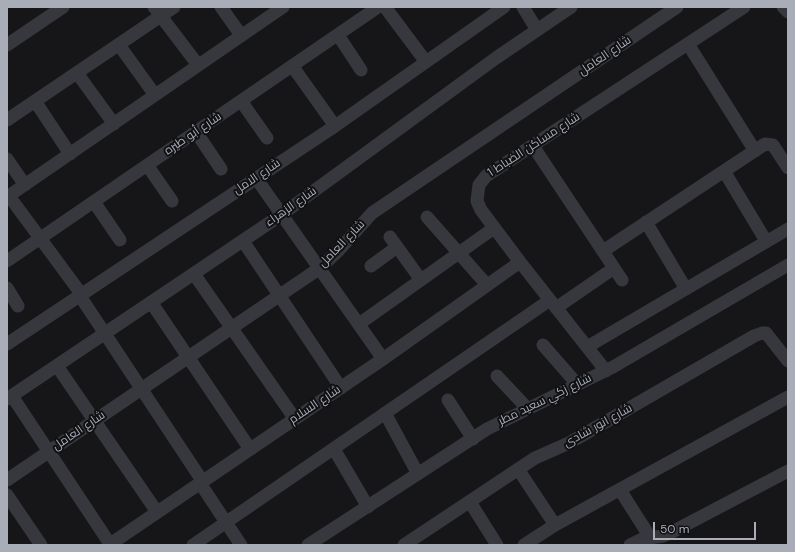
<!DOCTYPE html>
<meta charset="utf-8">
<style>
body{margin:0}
#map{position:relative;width:795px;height:552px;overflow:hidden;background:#161618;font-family:"DM Sans",sans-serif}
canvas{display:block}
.frame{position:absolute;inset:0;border:8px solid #a8adb8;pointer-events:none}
.scale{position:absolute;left:653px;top:522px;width:103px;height:18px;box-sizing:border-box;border:2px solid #a8adb8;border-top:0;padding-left:5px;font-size:12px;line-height:14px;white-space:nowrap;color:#a8adb8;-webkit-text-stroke:3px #111113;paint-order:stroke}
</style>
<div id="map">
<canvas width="795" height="552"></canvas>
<div class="frame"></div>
<div class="scale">50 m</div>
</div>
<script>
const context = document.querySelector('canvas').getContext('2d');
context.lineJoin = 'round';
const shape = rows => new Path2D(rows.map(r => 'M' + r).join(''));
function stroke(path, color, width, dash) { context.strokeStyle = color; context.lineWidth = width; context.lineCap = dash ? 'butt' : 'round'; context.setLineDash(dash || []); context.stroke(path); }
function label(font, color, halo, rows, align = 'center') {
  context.font = font + ' "DM Sans",Cairo,sans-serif'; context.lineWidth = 4; context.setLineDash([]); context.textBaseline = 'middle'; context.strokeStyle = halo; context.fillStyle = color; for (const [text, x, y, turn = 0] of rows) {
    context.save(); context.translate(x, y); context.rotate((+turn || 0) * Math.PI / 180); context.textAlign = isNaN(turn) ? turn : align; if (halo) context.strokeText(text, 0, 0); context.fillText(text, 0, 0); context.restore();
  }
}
stroke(shape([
 [154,7,198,65],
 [221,7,241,35],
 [385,7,426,62],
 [523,7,537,30],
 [783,7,788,12],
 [338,35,361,70],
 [688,44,755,151],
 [7,45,63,7],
 [119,45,155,95],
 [293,67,335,126],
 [77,73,114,124],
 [35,101,70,154],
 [241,101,267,138],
 [7,120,174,7],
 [196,132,221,169],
 [533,146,622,280],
 [7,159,25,185],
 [147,165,172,201],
 [724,171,766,241],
 [256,178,383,359],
 [9,196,82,295],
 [7,197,283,7],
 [94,202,120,240],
 [427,217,487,285],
 [646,222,686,289],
 [390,237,421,280],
 [243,241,341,388],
 [603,251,765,144,773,145,788,168],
 [7,261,378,7],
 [371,266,397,247],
 [194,274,295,419],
 [7,288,18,306],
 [80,296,203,482],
 [151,302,250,449],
 [556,308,614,268],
 [359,324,494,228],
 [7,344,335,126,504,7],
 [543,345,577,384],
 [587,347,788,229],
 [57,366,157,512],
 [606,371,520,262,481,210,477,201,479,185,486,176,744,7],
 [497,376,527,408],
 [12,396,110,544],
 [7,399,281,215,496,58,571,7],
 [448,400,473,439],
 [385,413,418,474],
 [334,449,368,507],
 [518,469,555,525],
 [7,480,320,268,339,250,372,213,677,7],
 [200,483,241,545],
 [620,490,650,537],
 [7,495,41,545],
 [470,502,497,545],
 [109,545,383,359,520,262],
 [193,545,550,300],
 [308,545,487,429,613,367,788,265],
 [404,545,535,458,569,443,754,336,762,333,766,333,788,361],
 [524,545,555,525,788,397],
 [630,545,642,539,663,536,672,532,788,471]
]), '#37383d', 13);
label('12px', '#a8adb8', '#111113', [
 ["شارع العامل",605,56,-34],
 ["شارع أبو طيره",193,134,-34],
 ["شارع مساكن الضباط 1",534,145,-33],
 ["شارع الامل",257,177,-34],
 ["شارع الزهراء",291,207,-35],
 ["شارع العامل",342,244,-46],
 ["شارع زكي سعيد مطر",545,400,-26],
 ["شارع السلام",315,405,-34],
 ["شارع انور شادى",598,426,-29],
 ["شارع العامل",79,431,-34]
]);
</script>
